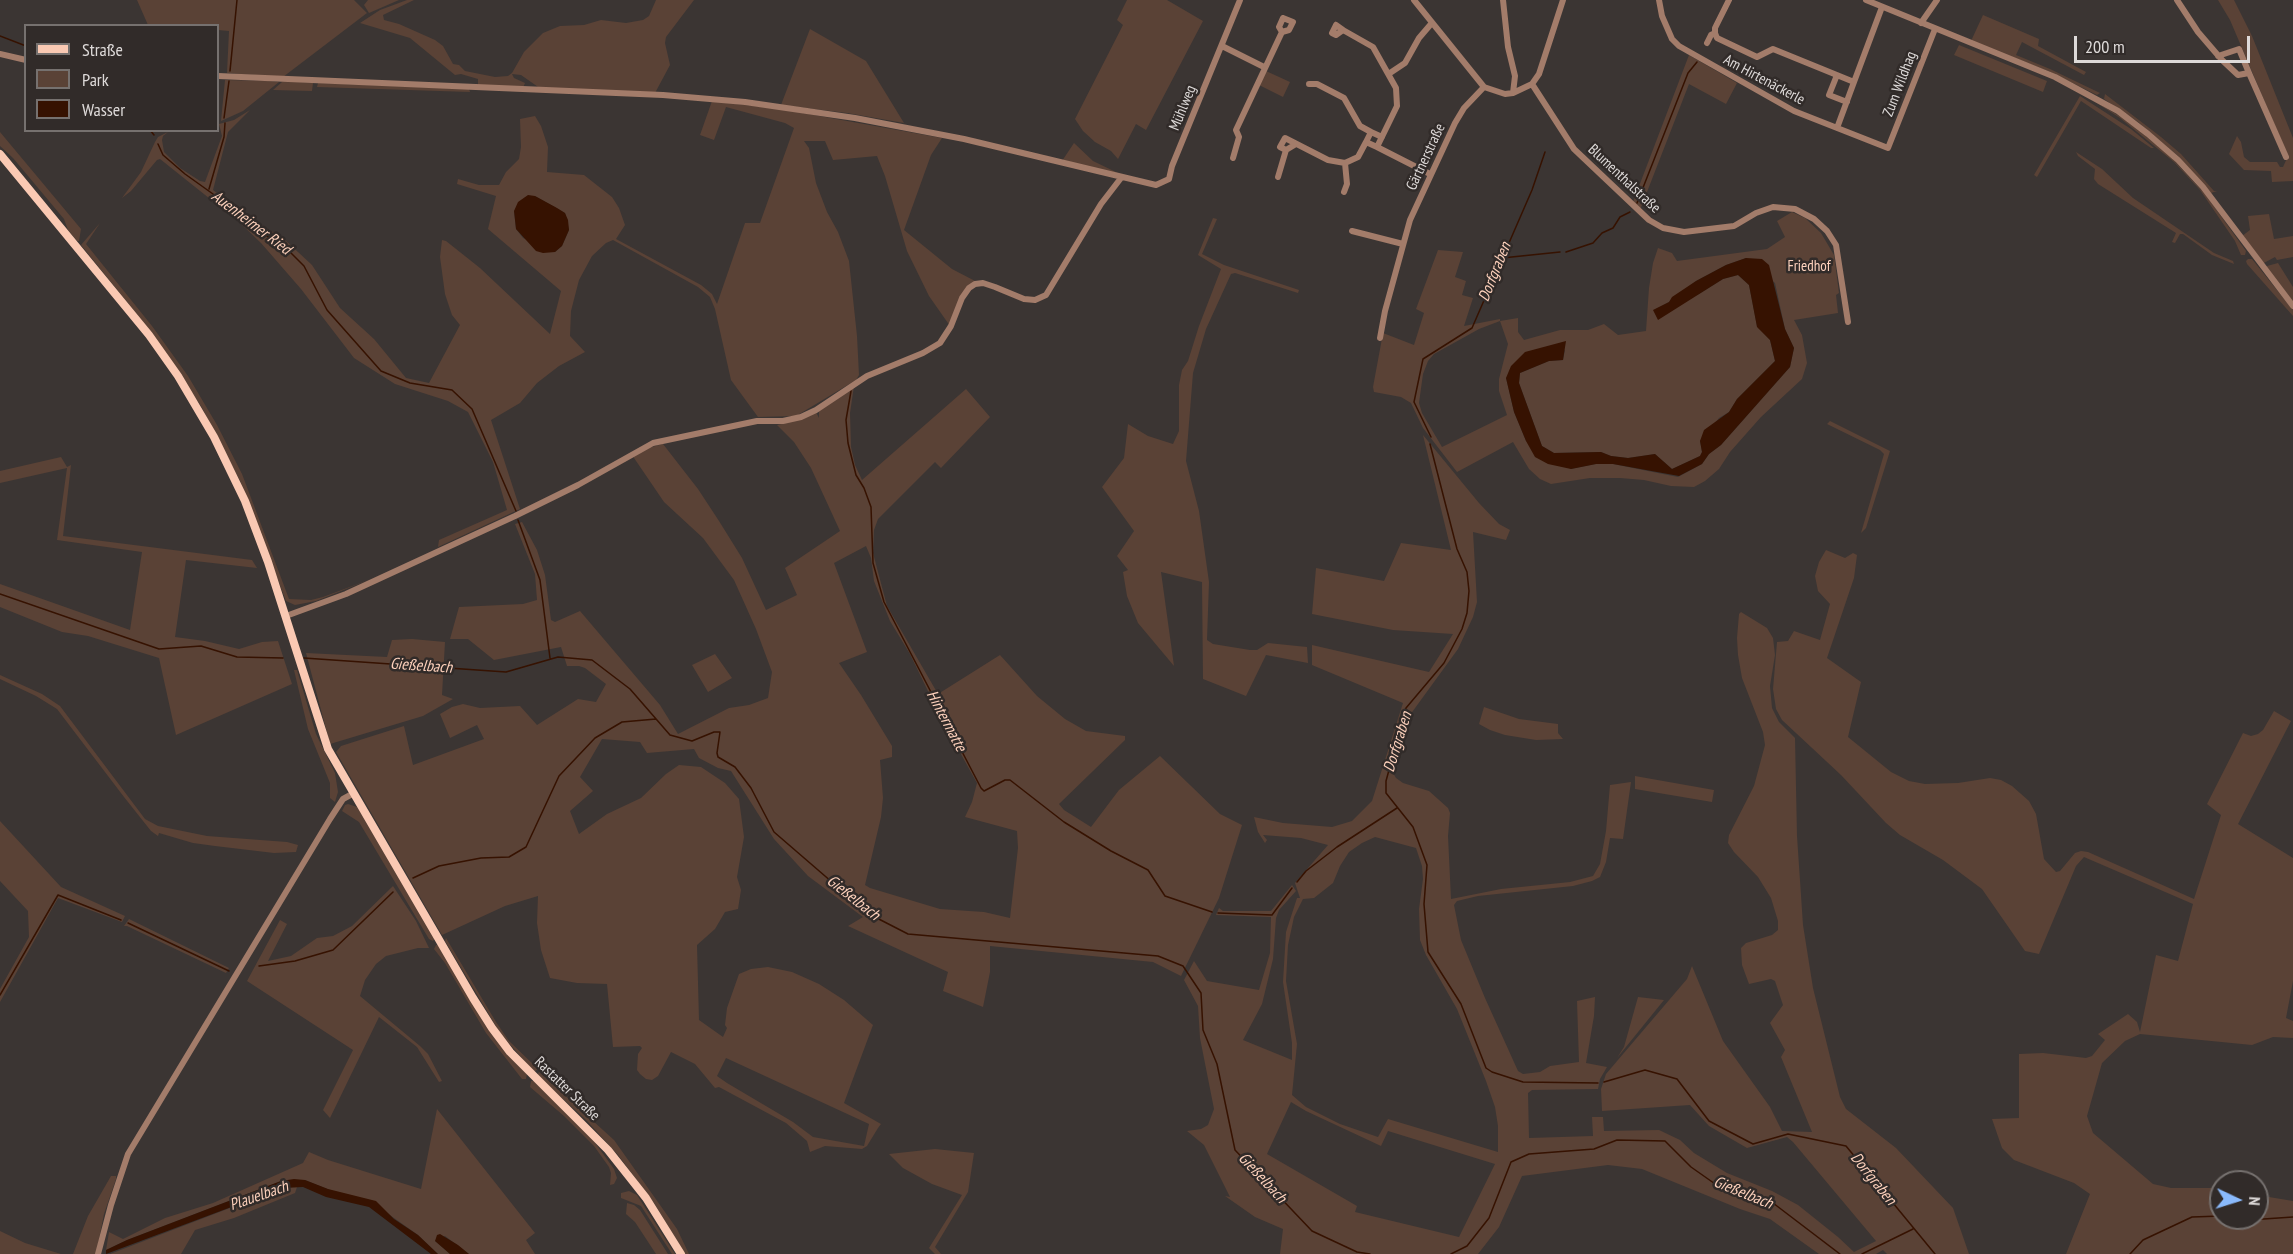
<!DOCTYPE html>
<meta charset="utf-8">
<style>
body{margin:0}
#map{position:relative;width:2293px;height:1254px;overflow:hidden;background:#3b3533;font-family:"PT Sans Narrow",sans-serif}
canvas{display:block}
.legend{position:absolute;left:24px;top:24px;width:195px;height:108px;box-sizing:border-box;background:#312b29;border:2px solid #76716f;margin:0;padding:8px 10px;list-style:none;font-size:18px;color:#dedad9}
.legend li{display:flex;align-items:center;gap:12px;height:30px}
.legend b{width:30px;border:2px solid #76716f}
.north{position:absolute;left:2209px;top:1170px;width:60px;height:60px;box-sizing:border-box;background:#312b29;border:2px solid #76716f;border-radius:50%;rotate:94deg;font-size:16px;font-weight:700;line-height:24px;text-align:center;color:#dedad9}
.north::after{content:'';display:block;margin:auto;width:21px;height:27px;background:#8abafc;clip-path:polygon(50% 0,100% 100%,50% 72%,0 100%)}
.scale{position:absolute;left:2074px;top:36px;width:176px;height:27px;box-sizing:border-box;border:3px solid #dedad9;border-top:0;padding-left:8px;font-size:18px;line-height:21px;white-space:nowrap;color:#dedad9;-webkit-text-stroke:4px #312b29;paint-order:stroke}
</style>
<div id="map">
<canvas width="2293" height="1254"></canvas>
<ul class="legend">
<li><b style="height:8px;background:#fac9b3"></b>Straße</li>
<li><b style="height:16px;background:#5a4236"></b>Park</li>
<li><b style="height:16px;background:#361201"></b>Wasser</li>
</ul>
<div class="north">N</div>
<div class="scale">200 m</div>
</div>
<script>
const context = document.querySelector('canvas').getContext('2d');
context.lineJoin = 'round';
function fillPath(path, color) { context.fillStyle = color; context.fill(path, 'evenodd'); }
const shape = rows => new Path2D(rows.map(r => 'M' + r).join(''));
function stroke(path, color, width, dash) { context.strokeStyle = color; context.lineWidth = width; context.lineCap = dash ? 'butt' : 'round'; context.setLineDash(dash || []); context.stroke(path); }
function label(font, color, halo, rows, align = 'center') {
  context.font = font + ' "PT Sans Narrow",sans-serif'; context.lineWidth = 5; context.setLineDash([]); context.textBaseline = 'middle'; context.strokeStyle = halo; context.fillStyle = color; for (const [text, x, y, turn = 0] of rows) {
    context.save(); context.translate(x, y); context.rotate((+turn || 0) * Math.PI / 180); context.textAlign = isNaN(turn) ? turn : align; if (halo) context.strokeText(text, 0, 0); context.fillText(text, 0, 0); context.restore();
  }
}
fillPath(shape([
 [137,0,354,0,367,13,283,77,227,73,229,31,218,30,218,26,148,25],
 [368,0,399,0,369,13,364,5],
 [407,0,414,0,383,15,384,20,399,24,435,40,443,46,453,64,459,65,465,71,495,77,508,76,512,73,524,52,543,33,560,26,584,25,601,20,626,23,643,20,649,16,656,0,694,0,666,37,665,43,670,65,655,93,541,89,521,75,512,74,514,78,525,83,523,88,478,85,478,79,461,74,455,75,410,38,360,23,380,10],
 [1127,0,1167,0,1203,21,1146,130,1136,124,1118,159,1111,151,1095,142,1083,131,1075,119,1123,25,1117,20],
 [2218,0,2234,0,2252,36,2293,138,2293,181,2272,182,2271,171,2244,170,2229,154,2237,136,2241,142,2244,157,2250,162,2277,162,2280,167,2283,167,2288,156,2230,20],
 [1983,15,2039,39,2038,46,2086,72,2084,75,2022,42,2016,55,2050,69,2100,93,2097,95,2048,71,1971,41],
 [810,29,866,61,904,123,847,113,781,105],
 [1959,45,2047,81,2043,92,1954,55],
 [1689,55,1737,83,1726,104,1689,84,1640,210,1633,202],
 [1266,71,1290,82,1283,97,1259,85],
 [225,80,268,81,279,82,243,111,221,121],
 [286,81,313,83,312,91,273,90,282,82],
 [318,83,469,89,470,92,317,87],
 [2105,94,2161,137,2181,154,2214,191,2217,191,2211,193,2178,156,2138,122,2104,99],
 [2080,96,2131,129,2154,148,2151,148,2081,101,2037,177,2034,175],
 [2089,98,2121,117,2166,152,2205,194,2246,251,2245,255,2241,255,2235,241,2200,190,2174,162,2120,118],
 [712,101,786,110,942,138,931,155,904,230,952,269,977,282,969,286,950,326,929,296,907,251,885,176,877,156,833,160,825,141,804,141,809,148,816,183,827,212,838,232,849,261,857,336,859,375,856,380,796,416,758,417,731,380,715,309,710,297,698,287,613,240,606,243,592,256,579,280,571,311,570,336,585,352,559,366,537,383,520,403,491,420,520,509,438,547,439,540,507,510,493,462,468,412,448,401,395,384,354,358,301,289,261,243,239,222,160,159,157,160,131,191,122,198,141,172,155,142,158,137,168,132,163,136,162,140,164,152,180,168,200,181,205,182,222,136,219,124,234,120,250,110,228,132,213,190,243,213,284,239,312,265,340,308,374,339,406,378,429,383,460,325,452,315,445,294,440,257,442,240,446,241,480,268,550,334,561,291,488,229,496,196,457,184,458,179,479,185,499,185,506,172,519,159,521,147,520,119,535,116,541,126,548,147,547,172,584,175,612,197,619,208,625,225,616,239,701,285,712,294,717,304,745,223,760,223,794,128,785,123,726,107,714,140,700,135],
 [535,196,565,213,569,230,562,246,555,252,523,238,516,229,514,211],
 [0,132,81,229,79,241,77,241,68,230,64,219,13,158,0,146],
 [1074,143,1093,161,1120,174,1062,161],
 [2076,152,2102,169,2133,198,2214,253,2233,261,2234,264,2212,255,2183,234,2180,234,2175,243,2172,242,2176,233,2098,184,2094,179,2095,169,2078,156],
 [1792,212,1805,218,1821,233,1834,255,1839,293,1836,295,1838,313,1794,320,1802,335,1807,363,1802,379,1761,417,1730,452,1719,469,1705,481,1694,487,1671,486,1644,480,1620,478,1590,478,1551,484,1540,479,1529,469,1513,442,1457,472,1423,428,1411,403,1401,397,1374,392,1373,387,1383,333,1414,345,1424,313,1416,309,1438,250,1463,252,1455,277,1466,281,1462,295,1473,298,1464,326,1500,319,1500,321,1518,318,1518,332,1524,340,1560,330,1588,330,1604,324,1618,335,1646,331,1649,288,1653,263,1658,248,1672,253,1677,261,1767,249,1785,237,1777,221],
 [1746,258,1775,283,1785,329,1794,348,1790,367,1721,445,1709,454,1702,464,1678,477,1613,464,1596,464,1571,469,1526,441,1514,412,1506,378,1565,350,1563,360,1549,361,1520,373,1519,383,1542,446,1554,453,1601,452,1611,456,1628,458,1655,454,1672,469,1700,456,1702,452,1700,441,1719,418,1729,412,1737,399,1775,361,1770,340,1757,326,1749,285,1738,275,1723,279,1699,294,1654,310,1669,302,1696,281,1726,265],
 [1500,321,1508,344,1499,379,1499,391,1507,415,1442,447,1422,413,1419,403,1423,374,1428,361,1434,354,1479,329],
 [2269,214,2274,239,2293,236,2293,257,2277,260,2275,257,2262,264,2242,236,2250,230,2248,216],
 [1213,218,1217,219,1202,254,1224,265,1299,290,1298,293,1235,273,1231,274,1206,329,1193,373,1186,461,1199,511,1209,582,1207,640,1213,644,1250,650,1257,650,1268,643,1307,647,1308,663,1266,655,1246,696,1203,679,1202,582,1161,572,1174,666,1138,623,1127,596,1123,572,1128,570,1117,556,1134,531,1102,487,1124,458,1128,424,1148,436,1173,444,1179,431,1179,385,1182,370,1188,361,1199,326,1221,269,1198,255],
 [100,223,86,244,152,326,188,376,217,425,242,474,289,599,311,600,323,597,371,579,316,601,295,605,286,601,240,481,201,406,144,323,81,245],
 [2248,259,2252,259,2293,310,2293,316,2247,264,2246,261],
 [2278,263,2293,287,2293,302,2266,269,2267,266],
 [854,386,850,413,851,447,855,465,862,480,966,389,990,417,941,468,935,462,878,519,874,530,873,553,887,606,938,694,1000,655,1037,696,1065,719,1086,731,1125,736,1125,740,1059,804,1064,810,1091,827,1119,790,1160,756,1220,814,1242,825,1219,898,1181,976,1153,962,990,946,990,972,983,1007,943,991,948,972,848,926,863,917,808,876,774,839,731,771,718,768,699,758,694,749,647,753,640,742,602,739,580,777,593,791,570,811,579,834,607,814,641,798,666,774,679,765,701,767,725,783,739,799,744,837,737,877,741,890,738,909,725,912,715,929,697,945,699,1020,723,1037,727,1028,725,1025,727,1008,739,974,751,969,768,967,792,972,819,984,844,1000,873,1025,844,1103,881,1124,878,1128,867,1146,862,1149,825,1146,810,1152,807,1141,786,1123,719,1087,715,1088,695,1064,671,1052,658,1076,652,1080,646,1079,640,1074,637,1070,638,1054,642,1048,640,1046,613,1047,607,984,577,983,550,978,541,950,537,923,538,896,505,906,442,935,336,752,341,746,404,726,413,765,484,739,477,725,450,738,440,714,452,707,463,704,480,708,520,706,537,725,578,699,596,702,606,684,585,668,579,666,567,666,561,647,494,660,468,639,450,639,459,607,523,604,537,600,535,574,515,524,522,522,537,550,545,575,551,620,555,622,580,611,660,705,678,734,729,708,749,705,768,698,772,672,756,629,734,580,703,538,664,502,632,455,648,448,663,444,698,489,719,521,742,558,766,610,797,595,785,568,840,531,811,468,794,442,777,425,797,420,816,412,819,418,819,411],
 [866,546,871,558,874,581,890,621,910,654,942,720,977,783,972,802,965,817,1017,831,1018,848,1010,918,984,912,940,909,870,888,865,885,881,817,883,798,880,760,892,757,892,746,861,695,839,663,867,652,834,563],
 [726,1058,869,1124,864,1146,813,1137,793,1122,727,1083,717,1076],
 [1830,421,1890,451,1866,528,1861,533,1884,454,1880,450,1827,424],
 [1423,435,1479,503,1499,524,1510,530,1506,540,1473,532,1477,602,1473,617,1458,649,1410,715,1393,773,1396,778,1403,783,1429,791,1448,808,1450,813,1448,836,1451,899,1501,889,1570,882,1593,876,1600,864,1606,831,1610,785,1631,782,1623,839,1610,838,1606,862,1600,877,1592,881,1573,886,1478,896,1457,901,1454,905,1461,940,1485,998,1518,1071,1523,1074,1540,1072,1550,1066,1579,1062,1577,1001,1595,997,1594,1016,1586,1063,1607,1067,1600,1079,1598,1089,1532,1090,1528,1093,1529,1138,1593,1136,1592,1117,1603,1117,1604,1131,1659,1130,1680,1140,1694,1153,1727,1173,1772,1191,1798,1205,1838,1237,1854,1252,1876,1241,1793,1142,1787,1137,1747,1148,1709,1126,1690,1105,1602,1111,1601,1089,1606,1074,1687,979,1692,966,1723,1041,1770,1107,1782,1131,1812,1132,1781,1057,1785,1050,1770,1023,1783,1005,1775,981,1771,979,1749,984,1742,965,1741,948,1746,943,1772,935,1778,930,1778,921,1771,898,1758,877,1734,852,1728,843,1729,835,1754,786,1765,745,1763,732,1742,678,1738,655,1737,638,1739,614,1741,612,1767,628,1773,638,1775,655,1770,686,1772,708,1779,722,1795,738,1797,836,1803,925,1813,988,1840,1097,1846,1109,1896,1148,1953,1208,1969,1254,1887,1254,1883,1250,1876,1254,1819,1254,1770,1219,1740,1209,1642,1169,1608,1165,1522,1176,1499,1227,1478,1254,1280,1254,1283,1229,1255,1217,1225,1196,1230,1197,1204,1145,1187,1131,1201,1129,1208,1125,1214,1109,1200,1038,1198,1006,1184,980,1194,961,1207,981,1259,990,1270,953,1271,917,1216,915,1219,908,1223,911,1271,911,1292,885,1296,891,1279,910,1276,918,1273,959,1262,1004,1243,1040,1292,1060,1292,1043,1283,982,1286,932,1297,898,1300,898,1295,883,1328,845,1301,838,1263,835,1267,840,1265,843,1258,832,1254,817,1283,823,1332,827,1352,821,1372,801,1403,703,1312,665,1312,645,1429,672,1453,634,1393,630,1312,614,1316,568,1384,581,1401,543,1451,550],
 [1375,837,1416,848,1422,866,1423,879,1419,909,1420,940,1426,955,1457,1009,1486,1081,1495,1107,1498,1126,1498,1152,1388,1119,1378,1137,1340,1124,1306,1107,1292,1095,1297,1044,1286,981,1288,945,1294,917,1303,899,1314,898,1333,883,1340,866,1349,852,1362,843],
 [1291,1102,1306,1111,1381,1146,1388,1131,1495,1164,1459,1237,1355,1212,1357,1206,1267,1154],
 [61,457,67,467,71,465,63,536,252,560,257,568,186,560,175,637,205,641,239,649,262,642,278,641,292,684,176,735,159,658,88,636,62,632,0,607,0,584,130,630,142,552,57,540,67,468,0,483,0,471],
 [1826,550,1845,558,1853,553,1857,555,1854,578,1827,658,1861,682,1848,737,1891,772,1909,781,1925,784,1958,783,1990,778,2001,780,2012,786,2029,801,2036,814,2044,859,2056,872,2060,871,2075,853,2081,851,2088,852,2194,899,2221,815,2207,804,2243,733,2251,736,2258,734,2263,730,2274,711,2291,721,2238,824,2293,858,2293,981,2286,1018,2293,1021,2293,1038,2273,1037,2252,1045,2140,1034,2125,1041,2102,1063,2087,1116,2093,1133,2153,1184,2171,1188,2221,1188,2221,1218,2257,1218,2257,1195,2293,1201,2293,1254,2066,1254,2090,1194,2074,1183,2014,1160,2002,1148,1992,1119,2019,1118,2019,1054,2043,1053,2086,1058,2092,1056,2105,1040,2098,1034,2128,1014,2137,1022,2140,1032,2156,955,2178,961,2193,904,2084,857,2076,866,2039,954,2025,951,1982,889,1943,860,1900,835,1886,823,1841,775,1782,720,1776,709,1773,689,1777,642,1788,641,1794,631,1820,640,1830,604,1818,591,1815,576,1819,562],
 [412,639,445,642,442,695,453,699,423,716,330,744,306,653,387,657,392,640],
 [715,654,732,678,708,692,692,665],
 [294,670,297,670,316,734,335,773,338,792,335,802,330,798,330,783,308,729],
 [0,675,42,694,60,706,145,819,158,826,207,836,287,842,298,845,296,852,274,853,215,846,193,843,159,833,158,836,151,831,124,797,57,709,36,696,0,679],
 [1484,707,1519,719,1558,724,1558,733,1563,739,1536,740,1505,735,1490,730,1479,724],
 [1635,776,1714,790,1712,802,1635,789],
 [348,804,357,807,369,825,435,938,433,941,429,939,359,822,342,811,345,805],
 [0,821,61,887,125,916,122,922,58,898,0,1002,0,989,29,937,28,911,0,881],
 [393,886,416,921,429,948,418,948,386,956,376,964,365,980,360,996,420,1046,428,1054,442,1081,439,1082,417,1047,379,1017,330,1118,323,1110,353,1050,247,981,280,920,287,924,268,961,291,956,317,938,333,936,352,926],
 [129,919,229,968,226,973,127,926,124,926],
 [446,938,496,1022,509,1041,538,1069,534,1072,500,1033,445,941],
 [436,945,439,945,515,1062,527,1074,526,1079,522,1079,486,1033,445,963,434,949],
 [1638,997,1664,1000,1617,1058,1624,1047],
 [539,1072,614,1140,677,1229,689,1254,685,1254,654,1203,618,1155,587,1121,537,1075],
 [531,1081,534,1081,588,1133,614,1169,617,1178,614,1184,610,1185,611,1173,609,1167,594,1146,564,1116,530,1087],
 [437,1109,535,1233,526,1240,535,1254,469,1254,445,1236,435,1241,450,1254,438,1254,418,1235,387,1213,305,1180,281,1181,127,1240,106,1250,109,1232,123,1239,165,1218,213,1203,303,1163,309,1152,328,1160,421,1189],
 [935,1149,974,1153,968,1192,935,1247,941,1254,935,1254,929,1248,962,1195,932,1184,903,1168,889,1154],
 [111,1176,116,1176,116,1179,104,1214,96,1254,73,1254,88,1216],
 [297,1187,295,1193,234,1218,195,1230,181,1254,110,1254,282,1188],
 [629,1191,637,1195,675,1254,672,1254,641,1206,621,1198,621,1193],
 [627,1203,634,1205,640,1210,668,1254,656,1254,635,1222,626,1214],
 [0,1231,25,1243,61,1254,0,1254]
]), '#5a4236');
fillPath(shape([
 [528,195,535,196,557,208,565,213,568,220,569,230,562,246,555,252,543,253,536,251,516,229,514,211,518,202],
 [1746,258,1762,259,1769,265,1785,329,1794,348,1790,367,1721,445,1709,454,1702,464,1679,476,1613,464,1596,464,1571,469,1548,464,1535,457,1526,441,1514,412,1506,378,1511,366,1525,352,1566,341,1563,360,1549,361,1520,373,1519,383,1542,446,1554,453,1601,452,1611,456,1628,458,1655,454,1672,469,1700,456,1702,452,1700,441,1704,430,1729,412,1737,399,1775,361,1770,340,1757,327,1749,285,1738,275,1723,279,1658,320,1653,310,1669,302,1672,297,1696,281,1726,265],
 [294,1179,305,1180,328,1189,376,1201,394,1219,418,1235,438,1254,431,1254,369,1207,326,1197,303,1187,282,1188,106,1254,106,1250,127,1240,281,1181],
 [440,1234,458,1245,469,1254,450,1254,435,1241,437,1235]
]), '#361201');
stroke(shape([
 [0,36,26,46],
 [230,71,237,0],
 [224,118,229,81],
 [150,130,154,135],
 [158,144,163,155,185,174,213,194,254,228,284,246,304,266,327,310,381,371,410,383,452,390,472,409,516,511],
 [209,189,224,137,225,123],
 [1637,203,1688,73,1697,62],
 [1566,252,1593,243,1602,233,1613,228,1620,217,1630,212],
 [1502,258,1560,252],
 [851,391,846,420,848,443,856,475,864,488,871,507,873,563,884,602,981,788,984,791,1005,780,1010,780,1064,822,1111,851,1148,870,1165,896,1212,912],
 [1431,437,1414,402,1423,359,1472,328,1532,190,1545,152],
 [1430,444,1457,549,1467,572,1469,591,1467,613,1462,629,1444,663,1406,708,1386,781,1386,793,1413,827,1427,865,1424,904,1428,952,1461,1004,1486,1068,1492,1072,1523,1082,1598,1083],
 [518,520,540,580,550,658],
 [0,594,159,649,201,646,237,657,283,658],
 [304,658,506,672,558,657,592,660,630,689,670,735,692,741,714,732,720,732,717,753,718,757,735,767,751,788,774,832,869,914,908,934,1158,956,1183,966,1201,993,1203,1030,1217,1064,1235,1150,1312,1231,1357,1252,1370,1254],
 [413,878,439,866,481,858,509,857,526,847,559,776,595,738,622,722,656,719],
 [1297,882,1306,871,1337,847,1397,808],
 [1218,913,1272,915,1292,888],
 [128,923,229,971],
 [259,966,295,961,333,950,393,892],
 [0,995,58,895,121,920],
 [1604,1082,1645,1070,1677,1079,1709,1121,1753,1144,1788,1134,1846,1146,1935,1254],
 [2235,1218,2249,1220,2293,1217],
 [1451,1254,1467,1246,1489,1218,1511,1162,1529,1154,1594,1149,1617,1140,1665,1141,1691,1167,1718,1186,1773,1203,1840,1254],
 [1862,1254,1913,1229],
 [2130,1254,2143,1240,2192,1217,2221,1216]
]), '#361201', 1.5);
stroke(shape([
 [1414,0,1484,87,1505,94,1513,93,1532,84,1539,74,1563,0],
 [1503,0,1508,47,1515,76,1513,93],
 [1659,0,1662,16,1672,39,1679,46,1794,111,1888,148,1935,29],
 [1866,0,2055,77,2118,111,2148,134,2178,160,2203,187,2293,306],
 [2177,0,2198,32,2222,60,2238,75,2249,73,2286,157],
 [1283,18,1293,22,1289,30,1282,32,1279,27,1283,18],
 [1921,23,1937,0],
 [1336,25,1343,30,1336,35,1332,33,1336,25],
 [1343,30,1373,47,1396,88,1397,106,1377,147,1366,142,1371,132,1382,137],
 [1715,33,1717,38,1757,57,1773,49,1854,82,1882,7],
 [1707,43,1711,35,1715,33,1715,28,1729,0],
 [1222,46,1264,67],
 [0,54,26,60],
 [2218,56,2239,49,2249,73],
 [1390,73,1405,63,1419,38,1431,24],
 [1837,75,1829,95,1847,102],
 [218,76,663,95,745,102,855,118,964,139,1156,185,1169,179,1172,166,1240,0],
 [1309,84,1317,84,1344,98,1360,126,1371,132],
 [1532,84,1574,149,1649,220,1663,228,1684,232,1734,226,1756,213,1773,207,1795,209,1814,219,1827,231,1836,245,1848,322],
 [1837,128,1854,82],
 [1296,144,1286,150,1280,147,1285,138,1328,160,1345,163,1358,157,1366,142],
 [1377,147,1430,174],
 [1233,158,1239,137,1236,130,1282,32],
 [1278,177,1286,150],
 [1344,192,1347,184,1345,163],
 [1352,231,1403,244],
 [1380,338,1385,311,1410,220,1455,123,1464,108,1484,87],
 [286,616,346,594,515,516,578,485,653,443,757,421,783,421,801,417,816,410,867,376,923,353,940,343,951,326,962,298,969,288,975,284,983,283,995,287,1024,299,1035,300,1046,295,1101,204,1121,178],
 [98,1254,111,1205,128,1154,330,819,343,799,354,793]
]), '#a37c6a', 6);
stroke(shape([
 [0,154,149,335,178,376,214,437,245,501,268,562,328,749,473,998,492,1028,510,1052,608,1150,646,1198,681,1254]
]), '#fac9b3', 8);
label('15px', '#dedad9', '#312b29', [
 ["Am Hirtenäckerle",1764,80,28],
 ["Zum Wildhag",1900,84,-69],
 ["Mühlweg",1183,108,-68],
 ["Gärtnerstraße",1426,157,-65],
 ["Blumenthalstraße",1624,179,43],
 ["Rastatter Straße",567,1089,44]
]);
label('15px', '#fed3be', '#312b29', [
 ["Friedhof",1809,267]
]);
label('italic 16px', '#fcd0bb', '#312b29', [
 ["Auenheimer Ried",251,223,37],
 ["Dorfgraben",1495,272,-68],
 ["Gießelbach",421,666,4],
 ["Hintermatte",946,721,62],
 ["Dorfgraben",1398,742,-73],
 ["Gießelbach",853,898,38],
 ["Gießelbach",1262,1178,47],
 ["Dorfgraben",1873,1179,51],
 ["Gießelbach",1743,1193,22],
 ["Plauelbach",259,1196,-19]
]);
</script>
